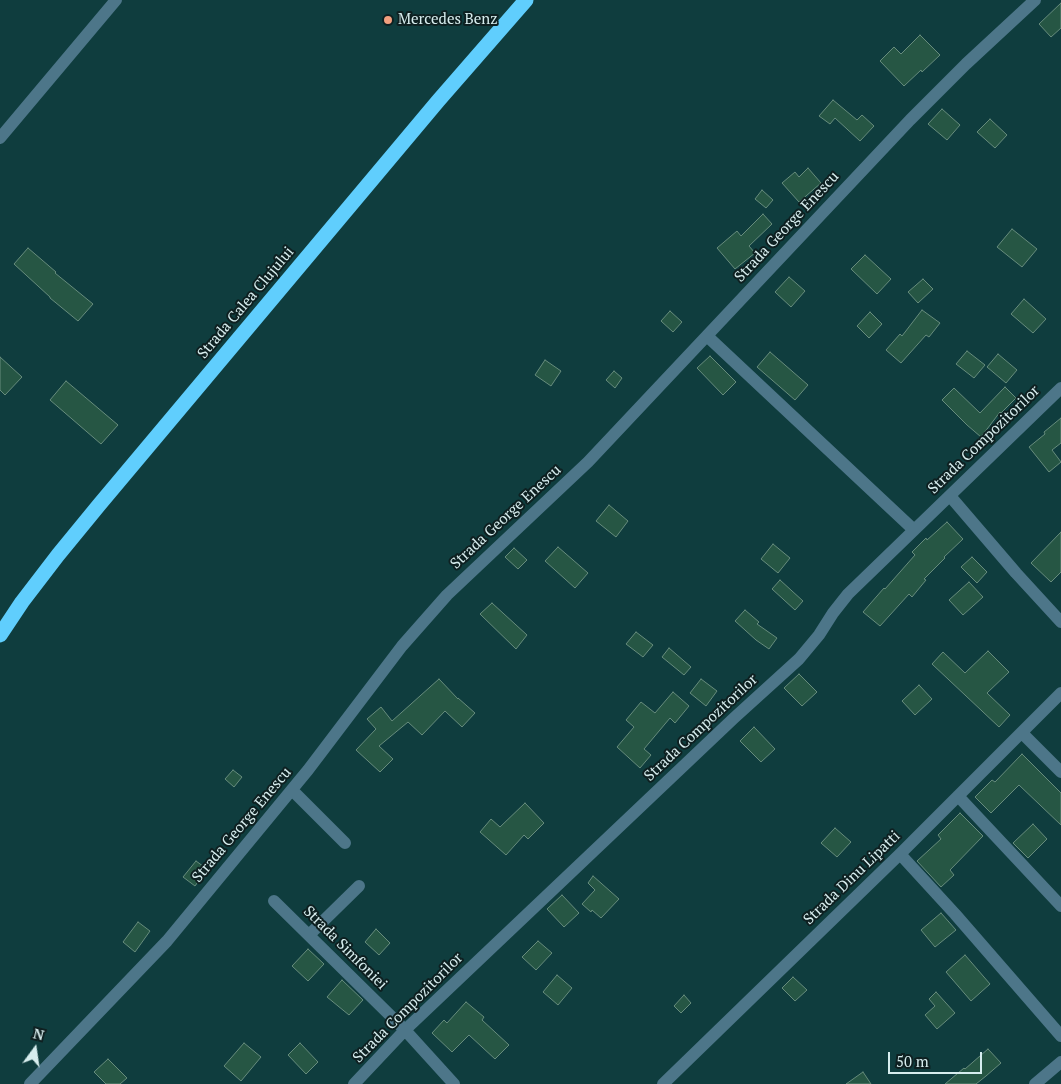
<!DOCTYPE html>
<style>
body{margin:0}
#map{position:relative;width:1061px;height:1084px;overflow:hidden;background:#0f3d3e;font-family:"PT Serif",serif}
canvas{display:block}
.north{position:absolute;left:10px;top:1024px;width:50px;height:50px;-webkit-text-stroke:4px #0e2021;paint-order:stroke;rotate:14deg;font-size:14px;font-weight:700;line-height:20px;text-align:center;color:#d7edee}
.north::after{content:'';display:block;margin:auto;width:18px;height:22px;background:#d7edee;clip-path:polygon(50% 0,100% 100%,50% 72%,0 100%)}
.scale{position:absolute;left:888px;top:1052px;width:94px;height:22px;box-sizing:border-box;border:2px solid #d7edee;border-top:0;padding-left:6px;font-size:15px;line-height:18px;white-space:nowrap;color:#d7edee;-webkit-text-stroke:4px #0e2021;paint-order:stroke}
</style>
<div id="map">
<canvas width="1061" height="1084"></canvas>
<div class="north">N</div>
<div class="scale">50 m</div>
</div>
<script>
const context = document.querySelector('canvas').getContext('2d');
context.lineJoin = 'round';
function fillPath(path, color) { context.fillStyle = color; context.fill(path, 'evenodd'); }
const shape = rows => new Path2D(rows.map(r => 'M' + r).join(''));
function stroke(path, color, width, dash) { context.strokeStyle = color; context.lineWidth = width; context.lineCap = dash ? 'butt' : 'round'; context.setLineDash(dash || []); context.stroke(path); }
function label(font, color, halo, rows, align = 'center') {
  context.font = font + ' "PT Serif",serif'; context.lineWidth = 4; context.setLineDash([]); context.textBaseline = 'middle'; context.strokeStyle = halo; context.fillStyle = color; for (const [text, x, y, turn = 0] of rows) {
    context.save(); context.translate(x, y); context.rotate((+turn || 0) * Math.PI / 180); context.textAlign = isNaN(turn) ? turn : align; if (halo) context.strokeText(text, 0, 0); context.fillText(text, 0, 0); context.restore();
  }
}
const building = shape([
 [1061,3,1061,28,1051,37,1039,24,1061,3],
 [920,35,940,55,922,72,921,70,904,86,880,61,894,47,901,54,920,35],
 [833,100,857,120,862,115,874,126,860,141,835,118,830,124,819,116,833,100],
 [942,109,960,125,947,140,928,124,942,109],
 [990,119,1007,135,995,148,977,132,990,119],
 [808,168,821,183,799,202,782,183,795,172,799,177,808,168],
 [762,190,773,200,766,208,755,199,762,190],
 [763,214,772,224,749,246,755,253,735,269,717,248,737,231,741,236,763,214],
 [1012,229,1037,249,1022,267,997,247,1012,229],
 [28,248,56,272,55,273,93,304,78,321,50,298,50,297,14,264,28,248],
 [865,255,891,279,877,294,851,269,865,255],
 [789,277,805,291,791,307,775,292,789,277],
 [923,279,933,289,918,303,908,292,923,279],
 [1024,299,1046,319,1033,333,1011,314,1024,299],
 [922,310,940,323,929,337,926,335,901,363,886,350,900,334,902,336,922,310],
 [670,311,682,322,673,332,661,321,670,311],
 [870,312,882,324,869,338,857,326,870,312],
 [967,351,985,365,974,378,956,364,967,351],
 [770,352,808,385,795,400,757,367,770,352],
 [998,354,1017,370,1006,383,987,367,998,354],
 [710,356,736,382,723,395,697,368,710,356],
 [0,357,22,377,5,395,0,390,0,357],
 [545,360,561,371,551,386,535,375,545,360],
 [614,371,622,378,615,388,606,380,614,371],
 [66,381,118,425,101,444,50,400,66,381],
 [1005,387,1016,398,1001,413,1000,412,981,437,967,425,942,400,954,388,980,413,1005,387],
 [1061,418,1061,443,1052,450,1061,462,1049,472,1029,447,1045,434,1044,432,1061,418],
 [609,505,628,521,616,537,596,521,609,505],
 [947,522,963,539,944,557,945,558,924,579,926,580,912,597,909,594,880,626,863,612,884,588,885,589,915,555,912,552,926,538,927,540,947,522],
 [1061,532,1061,572,1051,582,1031,563,1061,532],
 [773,544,790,558,778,573,761,559,773,544],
 [558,547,588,573,575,588,545,561,558,547],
 [514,548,527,560,518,569,505,557,514,548],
 [972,557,987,572,977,583,961,567,972,557],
 [780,580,803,601,795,610,772,589,780,580],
 [969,582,983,597,963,615,949,600,969,582],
 [492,603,527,635,516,649,480,614,492,603],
 [745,610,759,622,757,624,777,638,769,649,756,640,735,621,745,610],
 [636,632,653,645,643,657,626,644,636,632],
 [669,648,691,667,684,675,662,657,669,648],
 [988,651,1009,672,987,693,1010,715,999,727,932,664,943,652,965,673,988,651],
 [799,674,817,692,802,706,784,688,799,674],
 [439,679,458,699,458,698,475,713,462,727,445,711,422,735,408,722,379,746,393,759,380,772,356,750,376,729,367,719,381,707,392,721,439,679],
 [701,679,717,691,706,706,690,693,701,679],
 [919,685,932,699,915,715,902,701,919,685],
 [673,692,689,706,675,723,670,718,644,749,651,755,640,768,617,747,634,727,626,720,641,702,655,713,673,692],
 [754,727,775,749,761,762,740,741,754,727],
 [1022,754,1061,793,1061,825,1019,785,991,813,975,797,992,780,995,782,1022,754],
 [233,770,242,777,234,787,225,779,233,770],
 [525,803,544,823,528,839,524,835,506,855,480,832,491,819,500,827,525,803],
 [960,813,983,836,950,870,954,875,941,887,917,861,941,839,938,835,960,813],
 [1033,824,1047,839,1028,858,1013,843,1033,824],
 [835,828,851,842,837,857,821,843,835,828],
 [196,861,207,869,195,886,183,877,196,861],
 [593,876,619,899,601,918,592,910,591,912,582,904,595,890,588,883,593,876],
 [562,895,579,913,564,927,547,909,562,895],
 [941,913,956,930,935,947,921,930,941,913],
 [138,922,150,931,135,952,123,942,138,922],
 [376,929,390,943,379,955,365,942,376,929],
 [538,941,552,953,536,970,522,957,538,941],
 [308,949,324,964,308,981,292,966,308,949],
 [965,955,990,984,971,1001,946,972,965,955],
 [557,975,572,988,558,1005,543,992,557,975],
 [793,977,807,990,795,1001,782,988,793,977],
 [342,980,363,1000,349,1015,327,997,342,980],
 [936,992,955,1013,937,1029,925,1015,935,1006,929,999,936,992],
 [684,995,691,1003,681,1013,674,1006,684,995],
 [466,1002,484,1017,482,1020,509,1045,495,1059,469,1035,452,1052,432,1033,444,1020,447,1023,466,1002],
 [244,1043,261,1057,241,1081,224,1066,244,1043],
 [300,1043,318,1062,306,1074,288,1055,300,1043],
 [988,1049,1001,1063,986,1076,976,1084,945,1084,964,1068,965,1069,988,1049],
 [108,1059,127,1078,120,1084,106,1084,94,1072,108,1059],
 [863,1072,871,1084,846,1084,863,1072]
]);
fillPath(building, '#265644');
stroke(building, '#678c7d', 1);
stroke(shape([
 [0,138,116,0],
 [707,336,914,530],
 [950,496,1016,573,1061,622],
 [1022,733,1061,772],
 [292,790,345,843],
 [958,796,1061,906],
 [900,854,955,914,1061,1036],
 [274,901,405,1030,454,1084],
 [309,935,359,886],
 [30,1084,167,941,308,770,402,646,447,595,588,462,910,120,966,64,1035,0],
 [354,1084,405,1030,734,718,799,659,819,635,833,613,848,594,1061,388],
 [663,1084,900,854,1061,693],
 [1035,1084,1061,1062]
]), '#4d7689', 12);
stroke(shape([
 [0,635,22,602,58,555,99,505,438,101,526,0]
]), '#60cefd', 15);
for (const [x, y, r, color] of [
 [388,20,5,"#f2a07f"]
]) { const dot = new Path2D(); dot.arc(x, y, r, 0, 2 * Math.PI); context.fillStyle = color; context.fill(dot); stroke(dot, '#0e2021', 2); }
label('15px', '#d7edee', '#0e2021', [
 ["Mercedes Benz",398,20]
], 'left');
label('15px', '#d7edee', '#0e2021', [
 ["Strada George Enescu",787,227,-47],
 ["Strada Calea Clujului",246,303,-50],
 ["Strada Compozitorilor",984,440,-44],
 ["Strada George Enescu",506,517,-43],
 ["Strada Compozitorilor",701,728,-43],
 ["Strada George Enescu",242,825,-50],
 ["Strada Dinu Lipatti",852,878,-44],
 ["Strada Simfoniei",345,948,45],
 ["Strada Compozitorilor",408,1008,-45]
]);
</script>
